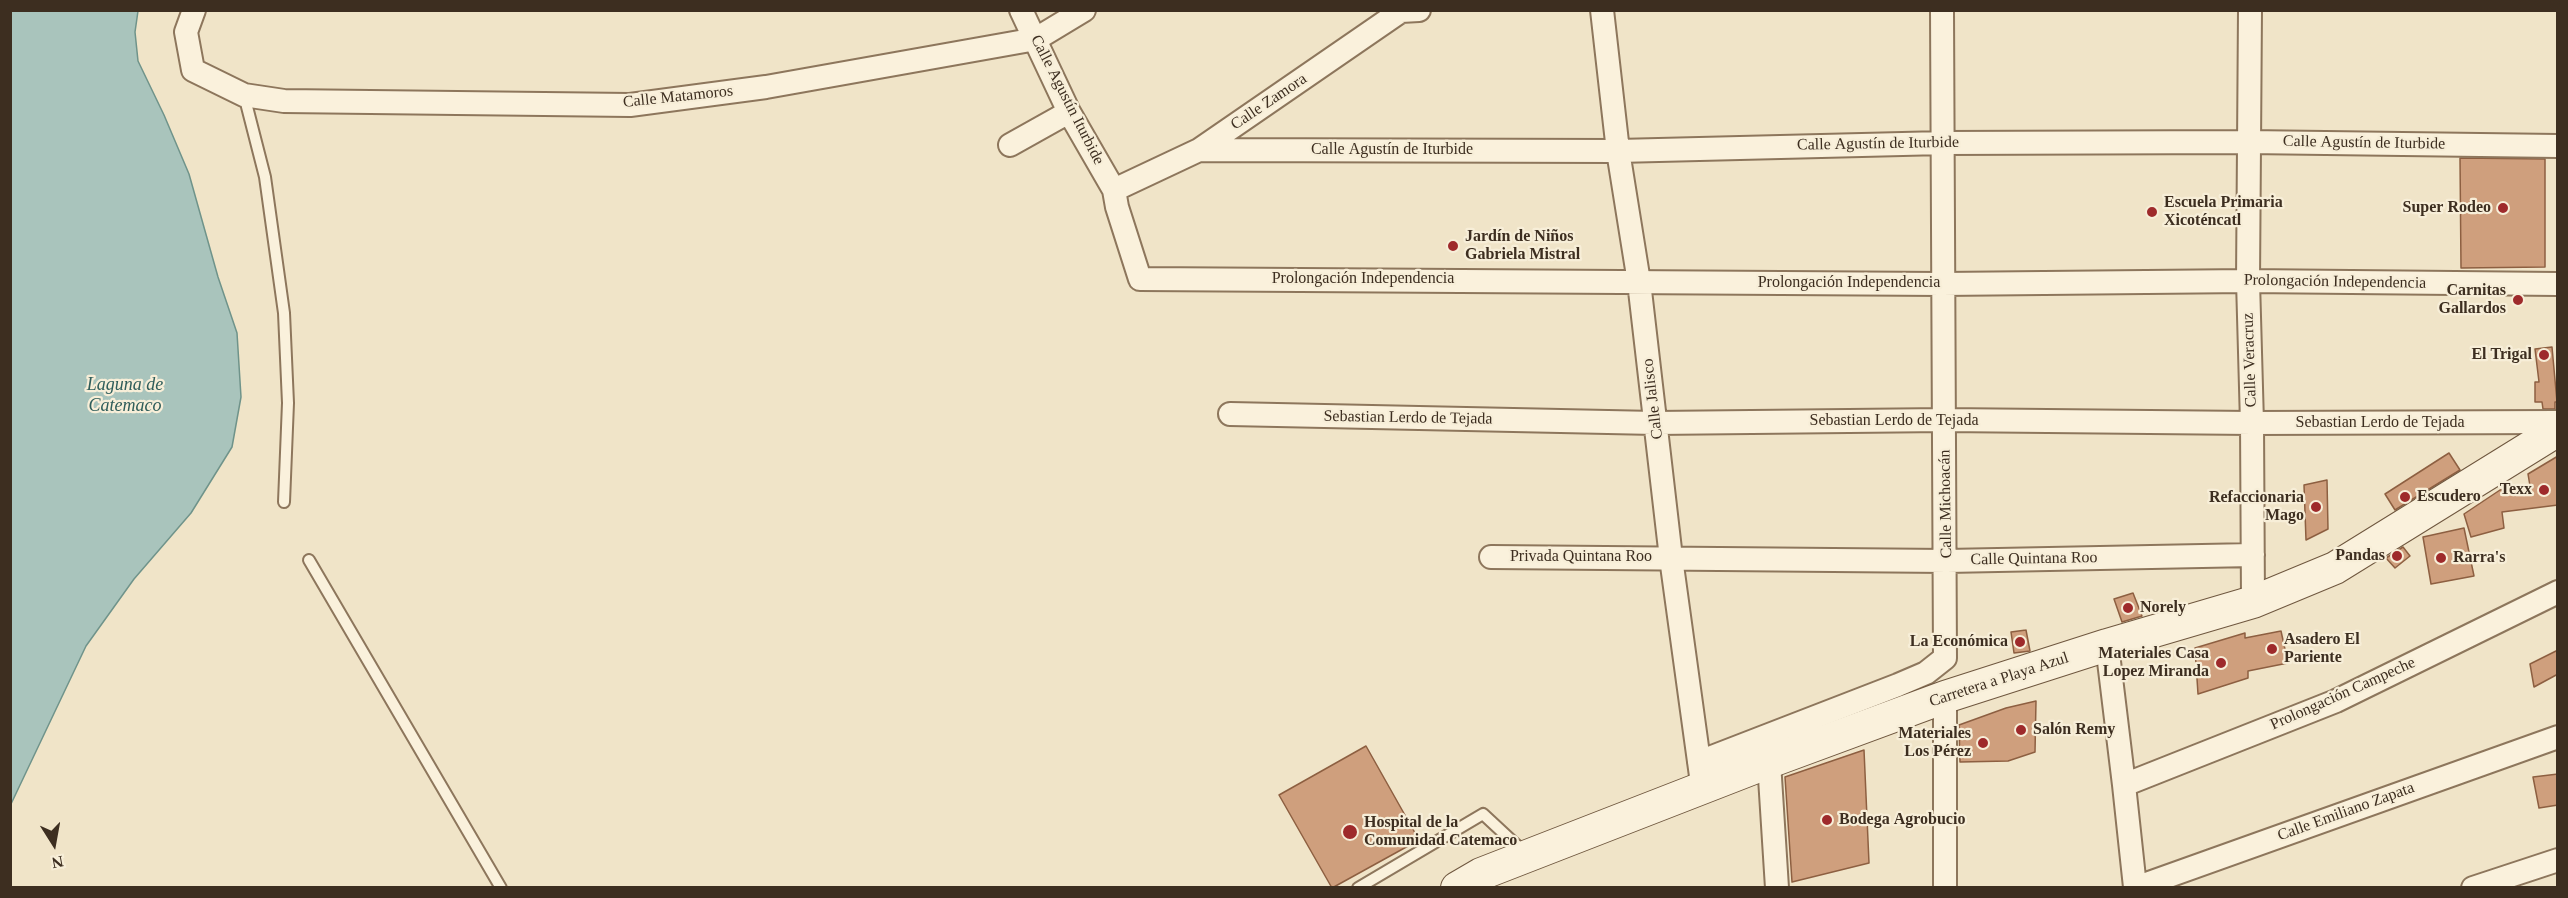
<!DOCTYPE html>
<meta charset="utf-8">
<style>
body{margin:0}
#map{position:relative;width:2568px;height:898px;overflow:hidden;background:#f0e4c8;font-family:"Times New Roman",serif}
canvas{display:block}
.frame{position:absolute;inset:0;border:12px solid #3d2e20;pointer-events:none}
.north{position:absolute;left:24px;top:814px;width:60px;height:60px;-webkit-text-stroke:4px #f7eed8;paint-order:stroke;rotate:169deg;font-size:16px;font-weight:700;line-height:24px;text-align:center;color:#3d2e20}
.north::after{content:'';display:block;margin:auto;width:21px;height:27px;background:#3d2e20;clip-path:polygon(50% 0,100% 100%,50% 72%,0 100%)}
</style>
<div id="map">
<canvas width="2568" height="898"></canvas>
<div class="frame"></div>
<div class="north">N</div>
</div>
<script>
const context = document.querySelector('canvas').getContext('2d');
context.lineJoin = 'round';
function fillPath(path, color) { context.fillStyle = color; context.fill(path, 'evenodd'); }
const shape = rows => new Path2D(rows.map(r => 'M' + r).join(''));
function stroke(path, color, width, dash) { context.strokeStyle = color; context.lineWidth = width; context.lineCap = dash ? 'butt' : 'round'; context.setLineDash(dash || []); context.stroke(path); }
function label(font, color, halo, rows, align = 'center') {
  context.font = font + ' "Times New Roman",serif'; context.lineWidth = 4.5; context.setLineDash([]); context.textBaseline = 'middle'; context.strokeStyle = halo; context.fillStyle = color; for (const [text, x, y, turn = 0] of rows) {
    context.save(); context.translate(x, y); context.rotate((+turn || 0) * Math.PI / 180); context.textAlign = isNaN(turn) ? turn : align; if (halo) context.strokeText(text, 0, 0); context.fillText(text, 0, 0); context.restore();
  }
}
const water = shape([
 [11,10,138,11,135,32,138,61,164,115,189,174,218,277,237,333,241,397,232,447,191,513,134,579,86,646,11,804,11,10]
]);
fillPath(water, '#a9c4bc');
stroke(water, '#6f938a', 1.5);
const building = shape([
 [2460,158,2545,159,2545,267,2461,268,2460,158],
 [2552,347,2557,402,2555,402,2555,409,2543,409,2542,402,2535,402,2535,382,2539,382,2535,349,2552,347],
 [2449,453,2460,470,2395,510,2385,494,2449,453],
 [2558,456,2558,505,2502,512,2504,528,2471,537,2464,514,2500,490,2530,486,2528,474,2558,456],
 [2327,480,2328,529,2306,540,2304,485,2327,480],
 [2464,528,2474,576,2431,584,2423,537,2464,528],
 [2403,547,2410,556,2395,568,2386,558,2403,547],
 [2133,593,2142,616,2122,622,2114,599,2133,593],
 [2026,630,2030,651,2014,653,2011,632,2026,630],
 [2281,631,2288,663,2248,671,2248,678,2198,694,2195,648,2245,633,2245,638,2281,631],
 [2558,650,2558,674,2534,687,2530,664,2558,650],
 [2036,701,2035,752,2008,761,1960,762,1959,725,2006,708,2036,701],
 [1366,746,1419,840,1332,888,1279,795,1366,746],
 [1864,750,1869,863,1792,882,1785,777,1864,750],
 [2558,774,2558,805,2539,808,2533,777,2558,774]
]);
fillPath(building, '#cf9f7d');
stroke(building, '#8d5f41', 1.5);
const service = shape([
 [244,95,265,177,284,313,288,403,284,502],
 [309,560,501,888],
 [1358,888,1483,814,1525,853]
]);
const minor = shape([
 [194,10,186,32,193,70,244,95,284,101,630,105,766,87,1036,39,1084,10],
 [1021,10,1069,112,1114,190,1117,207,1140,279,1942,284,2248,281,2558,284],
 [1602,10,1618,151,1639,282,1671,558,1701,776],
 [2250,10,2248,281,2252,423,2253,602],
 [1010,145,1069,112],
 [1199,150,1618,151,1943,143,2248,142,2558,146],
 [1114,190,1199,150,1401,11,1419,10],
 [1230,414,1655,423,1945,420,2252,423,2558,422],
 [1491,557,1947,561,2253,555],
 [2107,645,2124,785,2135,887,2135,888,2558,737],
 [1945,697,1945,888],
 [1699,762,1898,685,1926,673,1945,658,1942,10],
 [1769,762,1777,888],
 [2124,785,2336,701,2558,592],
 [2473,888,2558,860]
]);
const secondary = shape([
 [1457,888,1481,874,1769,762,1945,697,2107,645,2253,602,2335,568,2558,430]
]);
stroke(service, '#8d765c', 14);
stroke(minor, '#8d765c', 26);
stroke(secondary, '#6f573f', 34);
stroke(service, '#faf1dc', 10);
stroke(minor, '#faf1dc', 22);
stroke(secondary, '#faf1dc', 32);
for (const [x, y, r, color] of [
 [2503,208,6,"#9e2a2b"],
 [2152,212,6,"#9e2a2b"],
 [1453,246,6,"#9e2a2b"],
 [2518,300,6,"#9e2a2b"],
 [2544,355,6,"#9e2a2b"],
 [2544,490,6,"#9e2a2b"],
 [2405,497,6,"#9e2a2b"],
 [2316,507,6,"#9e2a2b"],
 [2397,556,6,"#9e2a2b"],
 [2441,558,6,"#9e2a2b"],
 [2128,608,6,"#9e2a2b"],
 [2020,642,6,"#9e2a2b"],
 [2272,649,6,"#9e2a2b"],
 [2221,663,6,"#9e2a2b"],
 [2021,730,6,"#9e2a2b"],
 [1983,743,6,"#9e2a2b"],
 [1827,820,6,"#9e2a2b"],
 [1350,832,8,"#9e2a2b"]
]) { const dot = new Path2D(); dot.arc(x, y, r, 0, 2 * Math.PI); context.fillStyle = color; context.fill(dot); stroke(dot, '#f7eed8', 2); }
label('16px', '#3d2e20', '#f7eed8', [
 ["Calle Matamoros",678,97,-6],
 ["Calle Agustín Iturbide",1067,100,63],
 ["Calle Zamora",1269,102,-34],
 ["Calle Agustín de Iturbide",2364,143,1],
 ["Calle Agustín de Iturbide",1878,144,-1],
 ["Calle Agustín de Iturbide",1392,150],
 ["Prolongación Independencia",1363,279],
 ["Prolongación Independencia",2335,282,1],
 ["Prolongación Independencia",1849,283],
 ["Calle Veracruz",2250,360,-92],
 ["Calle Jalisco",1653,399,-97],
 ["Sebastian Lerdo de Tejada",1408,418,1],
 ["Sebastian Lerdo de Tejada",1894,421],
 ["Sebastian Lerdo de Tejada",2380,423],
 ["Calle Michoacán",1946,504,-91],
 ["Privada Quintana Roo",1581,557],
 ["Calle Quintana Roo",2034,559,-1],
 ["Carretera a Playa Azul",1999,680,-18],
 ["Prolongación Campeche",2343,694,-24],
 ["Calle Emiliano Zapata",2346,812,-20]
]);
label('bold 16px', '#3d2e20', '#f7eed8', [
 ["Escuela Primaria",2164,203],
 ["Xicoténcatl",2164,221],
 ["Super Rodeo",2491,208,"right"],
 ["Jardín de Niños",1465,237],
 ["Gabriela Mistral",1465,255],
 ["Carnitas",2506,291,"right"],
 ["Gallardos",2506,309,"right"],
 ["El Trigal",2532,355,"right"],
 ["Texx",2532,490,"right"],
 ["Escudero",2417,497],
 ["Refaccionaria",2304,498,"right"],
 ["Mago",2304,516,"right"],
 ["Pandas",2385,556,"right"],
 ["Rarra's",2453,558],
 ["Norely",2140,608],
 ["Asadero El",2284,640],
 ["Pariente",2284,658],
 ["La Económica",2008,642,"right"],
 ["Materiales Casa",2209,654,"right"],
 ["Lopez Miranda",2209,672,"right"],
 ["Salón Remy",2033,730],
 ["Materiales",1971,734,"right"],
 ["Los Pérez",1971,752,"right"],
 ["Bodega Agrobucio",1839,820],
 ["Hospital de la",1364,823],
 ["Comunidad Catemaco",1364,841]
], 'left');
label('italic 18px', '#2f5d5a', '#f7eed8', [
 ["Laguna de",125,385],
 ["Catemaco",125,406]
]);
</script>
